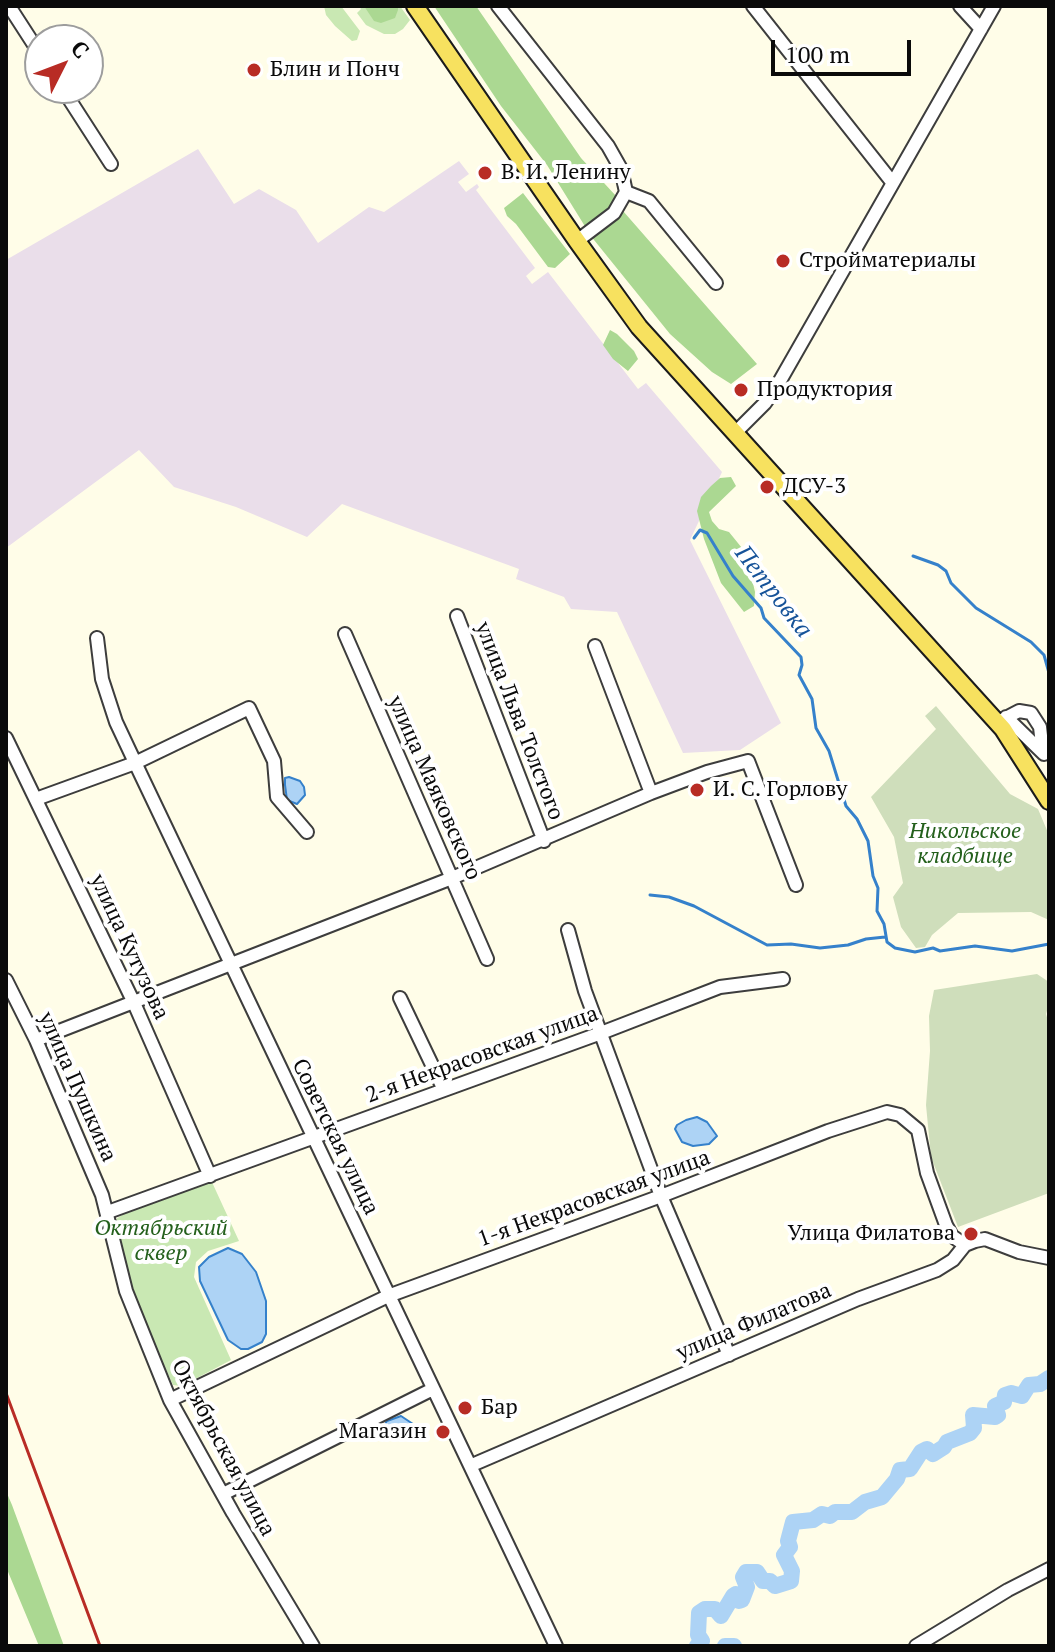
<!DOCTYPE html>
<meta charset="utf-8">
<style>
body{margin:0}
#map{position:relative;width:1055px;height:1652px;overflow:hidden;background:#fffde8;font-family:"PT Serif",serif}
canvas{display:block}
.frame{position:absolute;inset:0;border:8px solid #0a0a0a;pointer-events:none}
.north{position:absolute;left:24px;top:24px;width:80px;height:80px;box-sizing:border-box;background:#fff;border:2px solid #9d9d9d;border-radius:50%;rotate:48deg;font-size:22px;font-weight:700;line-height:32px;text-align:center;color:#0a0a0a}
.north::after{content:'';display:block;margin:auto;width:28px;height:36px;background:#b82c25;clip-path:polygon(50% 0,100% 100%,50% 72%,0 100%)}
.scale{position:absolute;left:771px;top:40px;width:140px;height:36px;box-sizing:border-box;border:4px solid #0a0a0a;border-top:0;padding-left:10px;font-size:24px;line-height:28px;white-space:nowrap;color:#0a0a0a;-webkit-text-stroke:6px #fff;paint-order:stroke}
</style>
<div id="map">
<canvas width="1055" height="1652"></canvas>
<div class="frame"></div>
<div class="north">С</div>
<div class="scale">100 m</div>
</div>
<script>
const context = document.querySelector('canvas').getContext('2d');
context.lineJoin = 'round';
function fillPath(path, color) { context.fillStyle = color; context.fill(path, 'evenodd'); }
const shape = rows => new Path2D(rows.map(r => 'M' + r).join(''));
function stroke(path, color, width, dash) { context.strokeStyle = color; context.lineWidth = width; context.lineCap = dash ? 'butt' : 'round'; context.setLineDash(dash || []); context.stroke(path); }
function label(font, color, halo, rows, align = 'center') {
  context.font = font + ' "PT Serif",serif'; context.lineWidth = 8; context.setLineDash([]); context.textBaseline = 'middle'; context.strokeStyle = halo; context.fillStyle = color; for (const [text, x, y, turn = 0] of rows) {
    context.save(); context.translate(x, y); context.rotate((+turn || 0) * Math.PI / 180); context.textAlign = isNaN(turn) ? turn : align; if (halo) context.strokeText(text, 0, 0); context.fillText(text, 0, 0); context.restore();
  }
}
fillPath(shape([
 [198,149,234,204,259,189,296,210,318,243,369,207,384,212,459,161,469,174,458,182,466,192,477,184,479,187,476,190,535,268,526,276,532,284,548,272,638,389,646,383,722,472,690,540,781,723,740,750,683,753,617,612,571,609,564,597,516,579,519,569,342,504,307,537,236,507,174,487,139,450,6,548,6,260]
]), '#eadeea');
fillPath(shape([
 [324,6,341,6,360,31,357,40,352,41,335,26,326,15],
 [359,6,400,6,410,20,403,29,395,34,384,34,366,25,357,13,361,9],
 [211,1180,239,1241,208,1251,196,1262,194,1277,231,1360,182,1386,173,1385,135,1302,116,1219,130,1210]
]), '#c9e8b3');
fillPath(shape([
 [364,6,398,6,398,10,395,18,381,23,374,21],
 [434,6,476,6,581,158,616,196,614,207,586,228,547,165,501,106],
 [523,193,570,254,555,268,548,267,516,224,507,216,504,208],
 [623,211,757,364,731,384,712,372,670,334,590,235],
 [610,330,617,334,634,351,638,359,628,371,613,359,603,345],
 [731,477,736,486,709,512,712,521,719,529,729,532,746,553,755,592,754,606,744,612,721,583,704,539,697,511,701,497,711,486,720,478],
 [6,1491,12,1505,64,1646,39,1646,6,1567]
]), '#abd892');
fillPath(shape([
 [936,706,1010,794,1038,809,1049,835,1049,920,1031,912,958,913,932,935,925,947,916,948,901,927,893,897,903,883,894,837,871,797,936,729,925,716],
 [1037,974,1049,982,1049,1004,1046,1014,1049,1024,1049,1193,958,1227,931,1157,926,1105,930,1051,929,1016,934,990]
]), '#cfdebb');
const water = shape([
 [289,777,300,781,304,787,305,795,297,804,287,800,285,785,285,778,289,777],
 [697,1117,707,1122,717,1136,709,1144,693,1146,682,1142,675,1129,677,1125,686,1120,697,1117],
 [228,1248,242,1254,256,1272,266,1301,266,1334,262,1342,248,1349,241,1349,228,1340,200,1281,199,1267,209,1257,228,1248],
 [401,1416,413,1424,413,1437,399,1440,386,1433,383,1427,387,1421,401,1416]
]);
fillPath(water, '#add3f5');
stroke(water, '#3581cb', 2);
stroke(shape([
 [694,538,700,530,707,533,733,576,761,608,764,618,801,657,802,665,799,675,812,699,816,728,829,751,846,806,857,819,868,841,873,876,878,888,877,911,884,924,887,942,895,948,915,952,933,948,940,951,975,946,1012,951,1049,944],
 [913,556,938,565,946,571,951,583,976,608,1031,642,1044,655,1049,673],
 [650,895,669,897,694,906,767,945,791,944,820,948,848,945,866,939,885,937]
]), '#3581cb', 3);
stroke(shape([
 [697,1646,702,1641,698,1635,699,1613,705,1609,715,1609,721,1616,733,1596,736,1594,739,1601,742,1600,747,1587,743,1577,746,1572,757,1572,763,1581,770,1581,775,1586,791,1581,792,1571,784,1555,790,1547,788,1541,793,1522,813,1520,822,1514,830,1516,835,1512,852,1512,865,1502,882,1497,897,1479,900,1470,910,1469,921,1452,927,1449,933,1454,944,1447,947,1442,970,1433,974,1428,973,1415,995,1417,998,1415,995,1406,1004,1402,1005,1395,1011,1393,1022,1396,1029,1385,1040,1384,1049,1378],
 [725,1646,734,1646]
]), '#add3f5', 16);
const minor = shape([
 [9,6,40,54],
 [498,6,608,146,621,169,626,192,614,213,577,241],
 [753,6,892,182],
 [960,6,981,29],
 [62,88,111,164],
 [626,192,649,201,716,283],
 [735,433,765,403,777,386,994,6],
 [457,616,544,841],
 [345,634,487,959],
 [97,638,102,679,116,722,140,773,556,1646],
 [595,646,651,793,707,772,748,761,796,885],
 [1006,717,1044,754],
 [998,722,1019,711,1031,713,1040,727,1043,753],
 [6,738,134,1003,210,1176],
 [36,799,135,763,249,708,274,761,277,797,307,832],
 [568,930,585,991,661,1196,729,1355],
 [6,980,36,1040,102,1195,126,1291,170,1400,233,1513,313,1646],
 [400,998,444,1090],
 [36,1040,452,878,651,793],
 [108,1212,601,1033,720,987,783,979],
 [170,1400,388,1296,661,1196,828,1131,887,1112,900,1115,918,1130,927,1173,946,1225,952,1236,965,1245],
 [472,1465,858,1299,937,1270,953,1260,965,1245,975,1241,985,1239,1019,1252,1049,1258],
 [223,1494,433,1389],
 [916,1646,1008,1590,1049,1569]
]);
const major = shape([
 [415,6,577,241,639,327,1003,729,1049,801]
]);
stroke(minor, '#3d3d3d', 16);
stroke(major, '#1b1b1b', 20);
stroke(minor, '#fff', 12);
stroke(major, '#f7e15f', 16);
stroke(shape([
 [6,1393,100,1646]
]), '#b82c25', 3);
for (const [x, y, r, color] of [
 [254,70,8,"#b82c25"],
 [485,173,8,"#b82c25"],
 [783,261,8,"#b82c25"],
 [741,390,8,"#b82c25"],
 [767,487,8,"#b82c25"],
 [697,790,8,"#b82c25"],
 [971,1234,8,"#b82c25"],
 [465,1408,8,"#b82c25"],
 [443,1432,8,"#b82c25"]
]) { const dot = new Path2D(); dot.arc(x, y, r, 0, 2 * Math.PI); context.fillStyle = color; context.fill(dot); stroke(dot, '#fff', 3); }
label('22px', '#0a0a0a', '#fff', [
 ["Блин и Понч",270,70],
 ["В. И. Ленину",501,173],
 ["Стройматериалы",799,261],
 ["Продуктория",757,390],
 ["ДСУ-3",783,487],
 ["И. С. Горлову",713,790],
 ["Улица Филатова",955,1234,"right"],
 ["Бар",481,1408],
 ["Магазин",427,1432,"right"]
], 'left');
label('22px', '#0a0a0a', '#fff', [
 ["улица Льва Толстого",519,721,69],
 ["улица Маяковского",434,788,66],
 ["улица Кутузова",129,947,65],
 ["2-я Некрасовская улица",482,1055,-20],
 ["улица Пушкина",77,1087,66],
 ["Советская улица",335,1137,64],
 ["1-я Некрасовская улица",594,1199,-20],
 ["улица Филатова",754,1322,-23],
 ["Октябрьская улица",223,1448,62]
]);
label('italic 22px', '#24601c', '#fff', [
 ["Никольское",965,832],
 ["кладбище",965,857],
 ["Октябрьский",161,1229],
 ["сквер",161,1254]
]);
label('italic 24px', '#165399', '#fff', [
 ["Петровка",773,592,52]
]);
</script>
